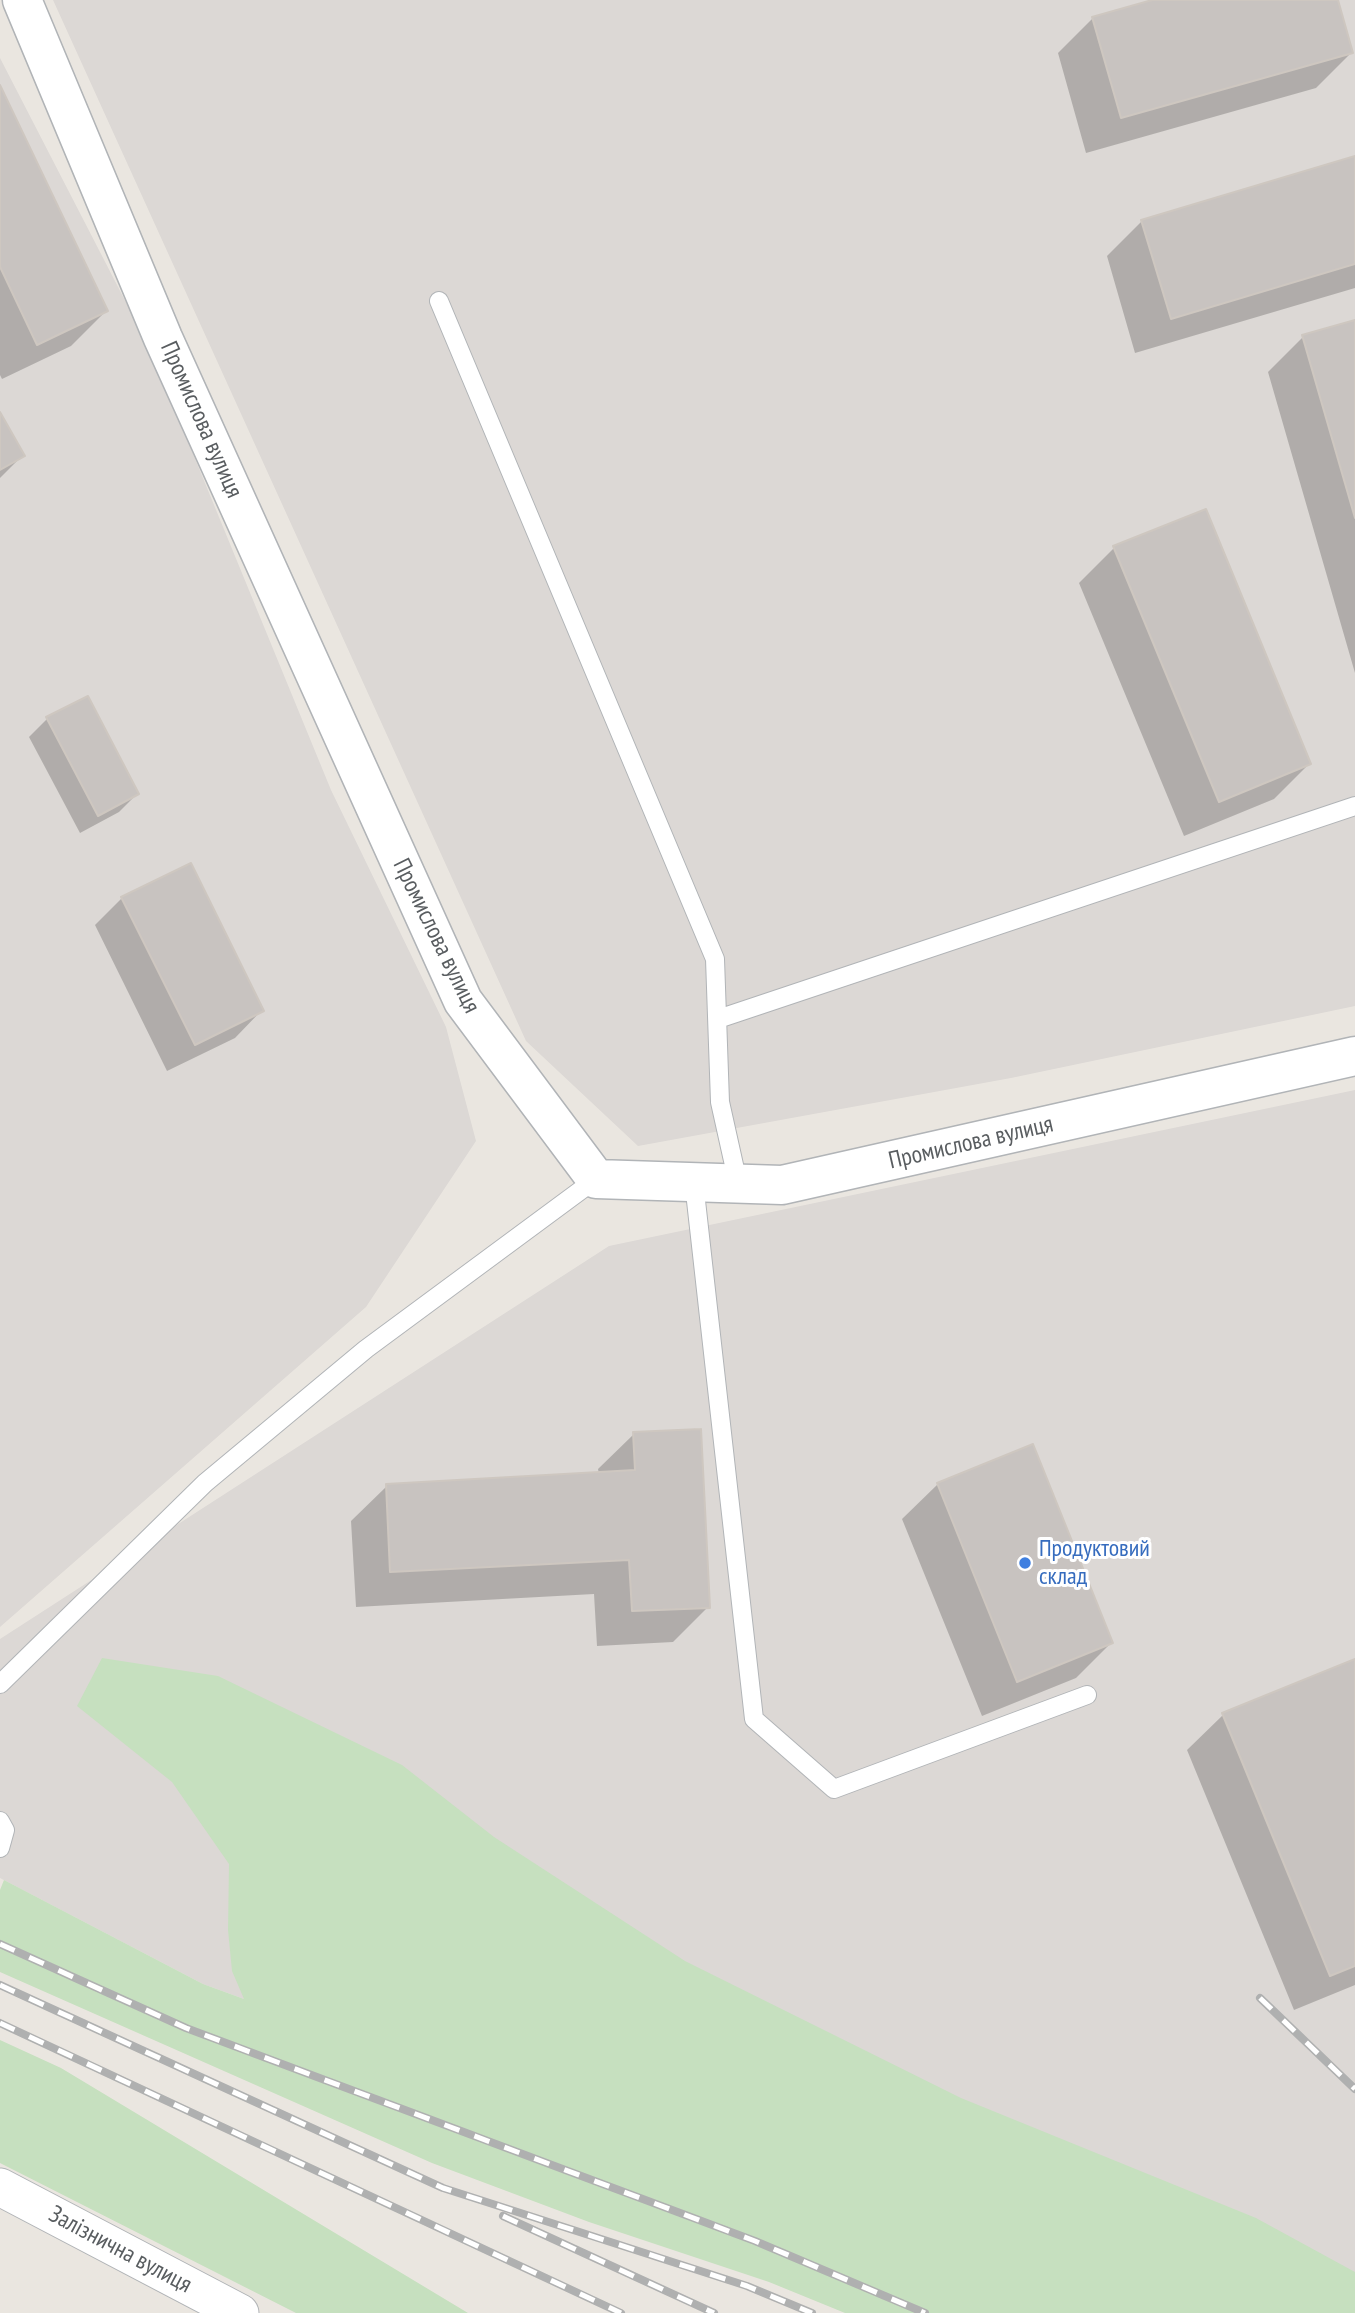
<!DOCTYPE html>
<meta charset="utf-8">
<style>
body{margin:0}
canvas{display:block;background:#eae6e0}
</style>
<canvas width="1355" height="2313"></canvas>
<script>
const context = document.querySelector('canvas').getContext('2d');
context.lineJoin = 'round';
function fillPath(path, color) { context.fillStyle = color; context.fill(path, 'evenodd'); }
const shape = rows => new Path2D(rows.map(r => 'M' + r).join(''));
function stroke(path, color, width, dash) { context.strokeStyle = color; context.lineWidth = width; context.lineCap = dash ? 'butt' : 'round'; context.setLineDash(dash || []); context.stroke(path); }
function label(font, color, halo, rows, align = 'center') {
  context.font = font + ' "PT Sans Narrow",sans-serif'; context.lineWidth = 6; context.setLineDash([]); context.textBaseline = 'middle'; context.strokeStyle = halo; context.fillStyle = color; for (const [text, x, y, turn = 0] of rows) {
    context.save(); context.translate(x, y); context.rotate((+turn || 0) * Math.PI / 180); context.textAlign = isNaN(turn) ? turn : align; if (halo) context.strokeText(text, 0, 0); context.fillText(text, 0, 0); context.restore();
  }
}
fillPath(shape([
 [53,0,1355,0,1355,1006,1011,1078,638,1146,526,1041],
 [0,58,150,349,331,790,446,1027,476,1141,366,1307,0,1627],
 [1355,1090,1355,2313,1101,2313,203,1984,0,1878,0,1639,609,1246]
]), '#dcd8d5');
fillPath(shape([
 [102,1658,218,1676,402,1765,494,1837,685,1961,961,2098,1256,2218,1355,2272,1355,2313,845,2313,769,2282,589,2222,432,2163,0,1972,0,1890,4,1880,203,1984,244,1999,232,1971,228,1930,229,1864,172,1782,77,1706],
 [0,2040,61,2068,468,2313,296,2313,0,2163]
]), '#c6e0bf');
fillPath(shape([
 [1159,0,1336,0,1351,53,1316,88,1086,153,1058,53,1093,18],
 [0,89,106,311,71,346,2,379,0,375],
 [1355,157,1355,288,1135,353,1107,256,1142,221],
 [1355,322,1355,673,1268,372,1303,337],
 [0,416,23,455,0,478],
 [1114,548,1309,764,1274,799,1184,836,1079,583],
 [47,719,137,794,119,812,80,833,29,737],
 [122,898,262,1010,235,1038,167,1071,95,925],
 [634,1434,708,1607,673,1642,597,1646,594,1594,356,1607,351,1521,387,1486,599,1474,598,1469],
 [938,1484,1111,1643,1076,1678,982,1716,902,1519],
 [1355,1660,1355,1985,1294,2010,1187,1750,1223,1715]
]), '#0003');
const building = shape([
 [1152,0,1338,0,1353,53,1121,118,1092,17,1152,0],
 [0,85,108,311,37,345,0,267,0,85],
 [1355,156,1355,264,1171,319,1141,220,1355,156],
 [1355,320,1355,518,1302,335,1355,320],
 [0,412,25,456,0,470,0,412],
 [1206,509,1311,764,1219,802,1113,546,1206,509],
 [88,696,139,794,98,816,46,717,88,696],
 [191,863,264,1011,195,1045,121,897,191,863],
 [701,1429,710,1608,632,1611,629,1560,390,1572,386,1484,635,1470,633,1432,701,1429],
 [1033,1444,1113,1643,1017,1682,937,1483,1033,1444],
 [1355,1659,1355,1966,1330,1976,1222,1713,1355,1659]
]);
fillPath(building, '#c8c3c0');
stroke(building, '#cec7c0', 2);
const service = shape([
 [439,301,715,959,720,1102,738,1183],
 [718,1019,1355,806],
 [694,1183,754,1719,834,1789,1087,1695],
 [0,1684,205,1483,366,1349,596,1179],
 [0,1821,5,1830,0,1848]
]);
const minor = shape([
 [0,2187,240,2313]
]);
const tertiary = shape([
 [22,0,163,338,463,1001,596,1179,782,1185,1355,1056]
]);
stroke(service, '#b1b4b7', 20);
stroke(minor, '#b1b4b7', 39);
stroke(tertiary, '#b1b4b7', 41);
stroke(service, '#fff', 18);
stroke(minor, '#fff', 37);
stroke(tertiary, '#fff', 38);
const rail = shape([
 [0,1944,186,2028,755,2241,925,2313],
 [0,1985,443,2188,747,2286,812,2313],
 [1260,1998,1355,2089],
 [0,2023,621,2313],
 [503,2216,714,2313]
]);
stroke(rail, '#afb0b0', 8);
stroke(rail, '#fff', 5, [16]);
for (const [x, y, r, color] of [
 [1025,1563,7,"#3f7fe0"]
]) { const dot = new Path2D(); dot.arc(x, y, r, 0, 2 * Math.PI); context.fillStyle = color; context.fill(dot); stroke(dot, '#fff', 2.5); }
label('24px', '#595d60', '#fff', [
 ["Промислова вулиця",201,420,66],
 ["Промислова вулиця",436,936,64],
 ["Промислова вулиця",971,1143,-13],
 ["Залізнична вулиця",120,2250,28]
]);
label('24px', '#366cbe', '#fff', [
 ["Продуктовий",1039,1549],
 ["склад",1039,1577]
], 'left');
</script>
